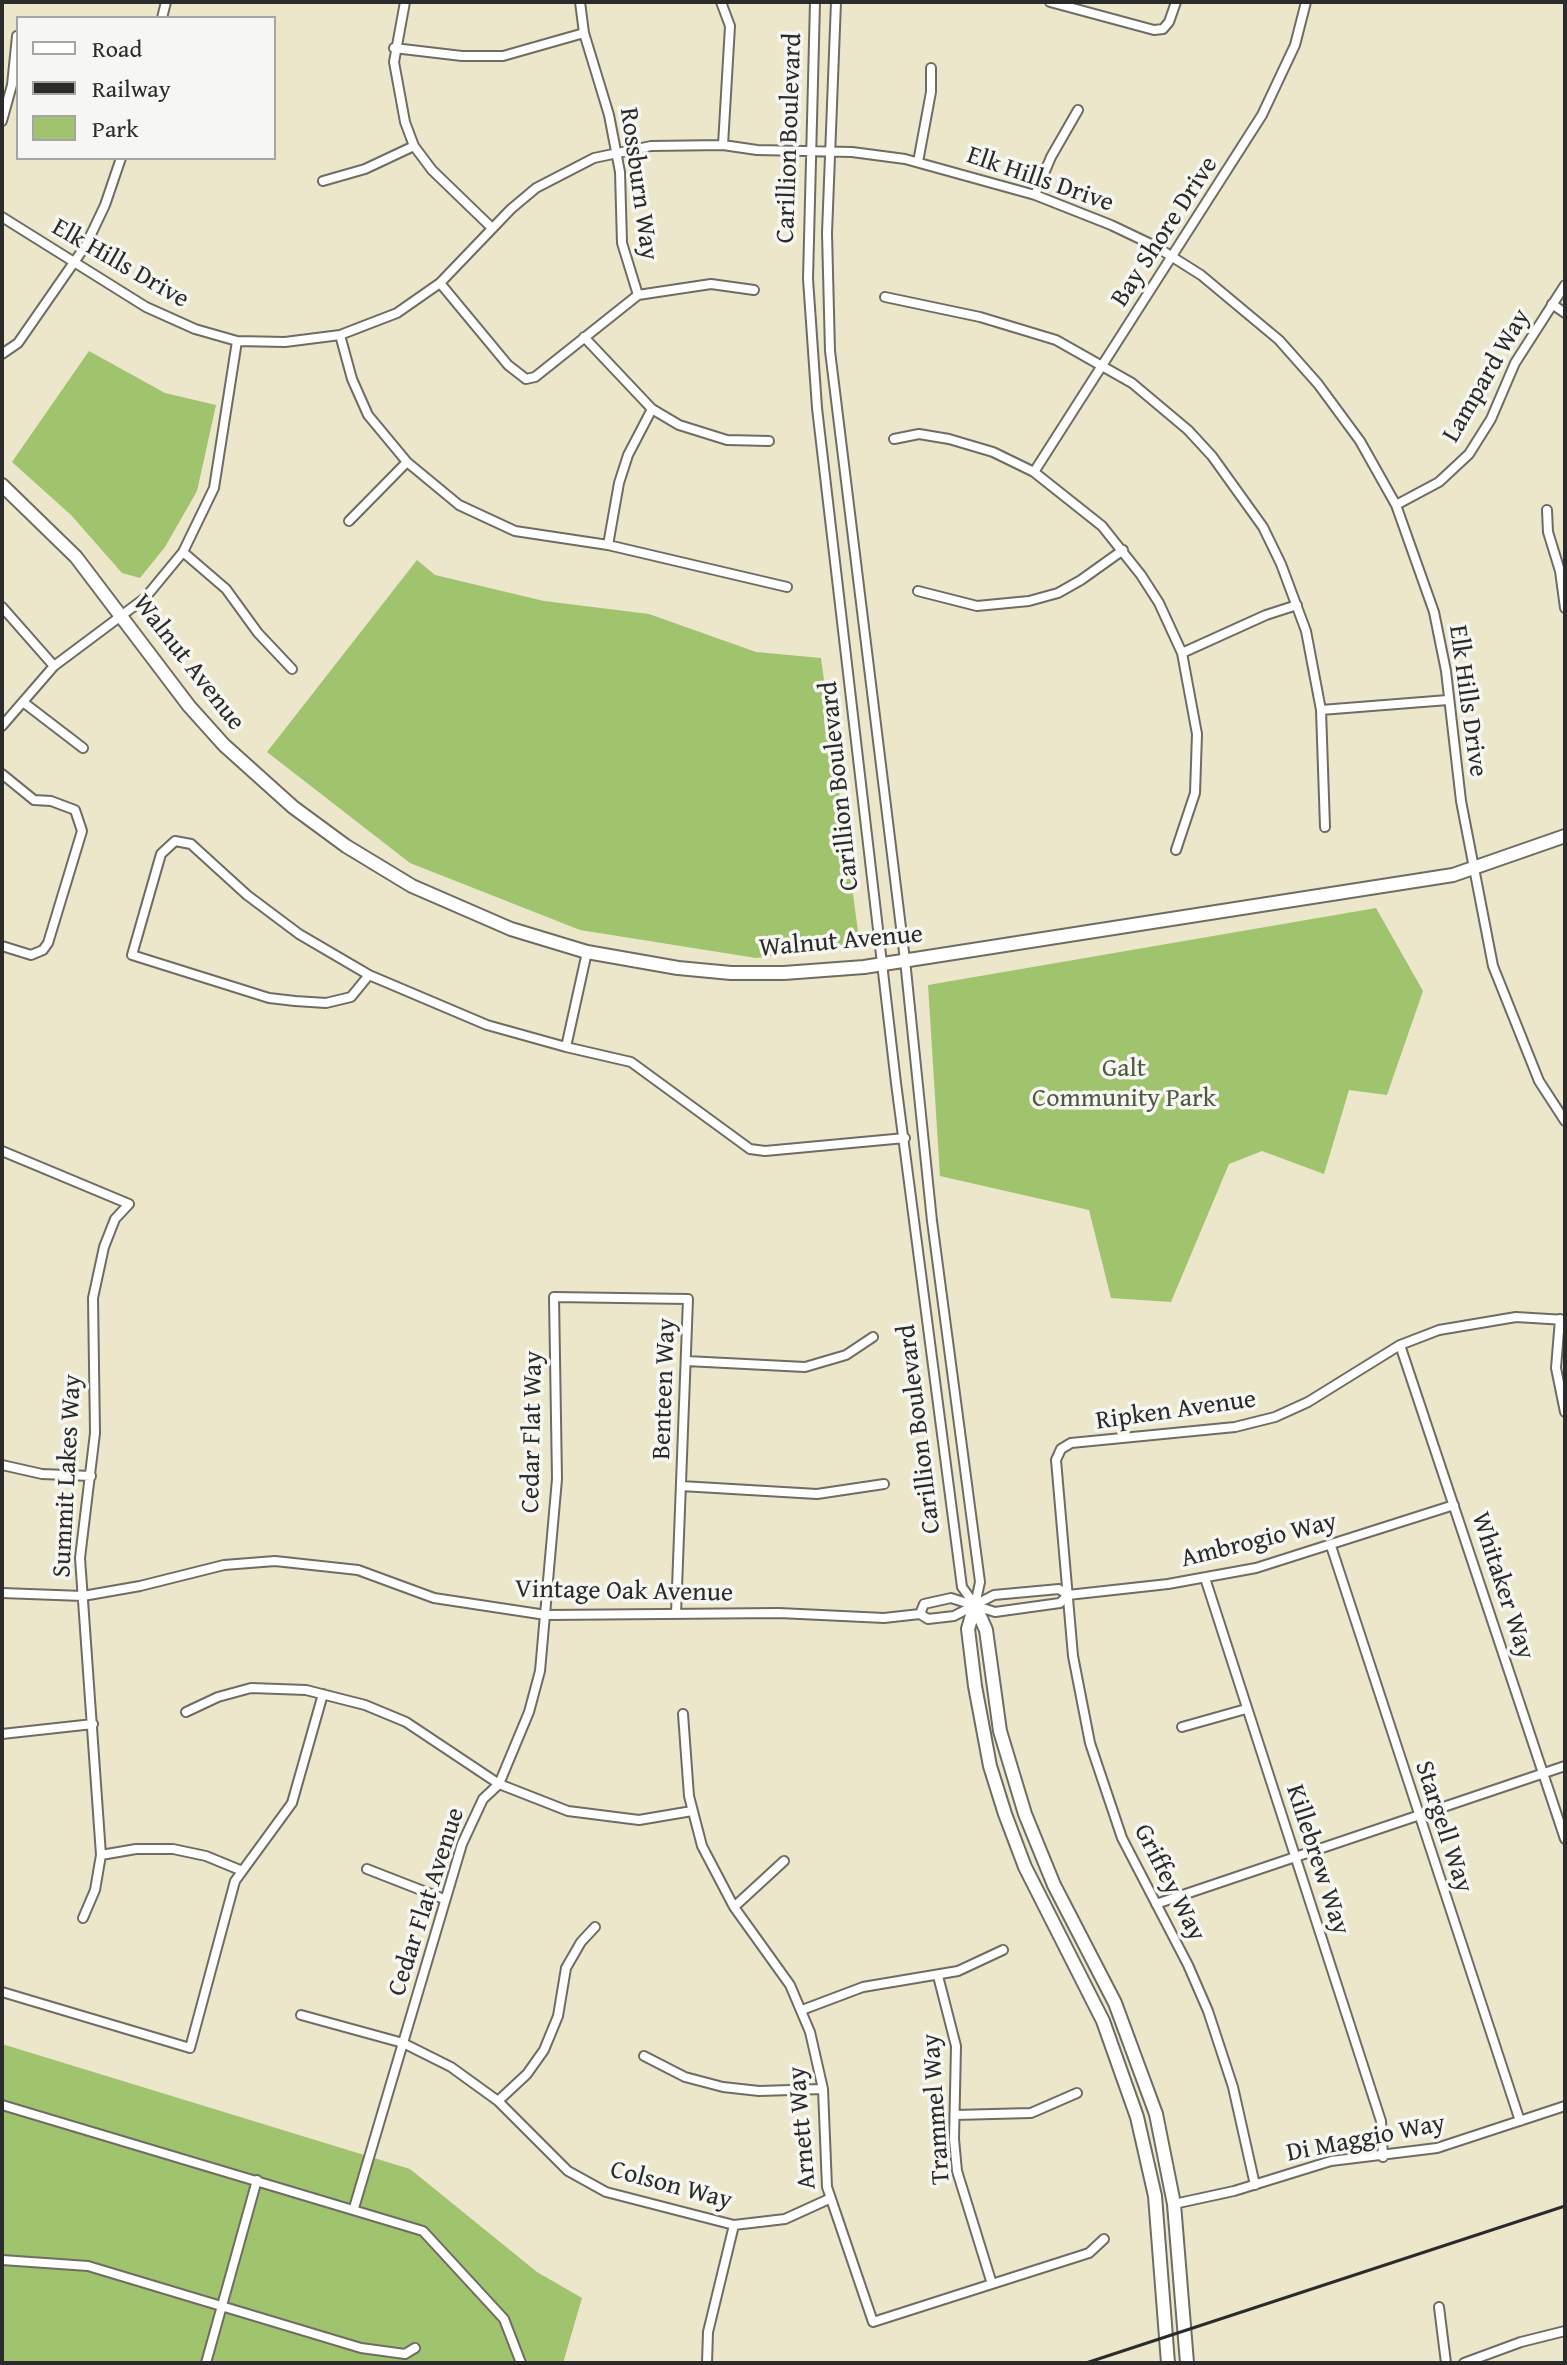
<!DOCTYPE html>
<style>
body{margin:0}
#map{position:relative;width:1567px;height:2365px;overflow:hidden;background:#ece6cb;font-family:"Gentium Book Plus",serif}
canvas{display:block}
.frame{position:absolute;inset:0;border:4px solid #2b2b2b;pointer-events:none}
.legend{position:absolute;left:16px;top:16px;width:260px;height:144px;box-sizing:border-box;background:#f6f6f2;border:2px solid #a5a5a2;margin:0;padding:10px 14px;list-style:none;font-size:24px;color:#2b2b2b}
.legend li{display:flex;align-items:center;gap:16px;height:40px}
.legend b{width:40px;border:2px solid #a5a5a2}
</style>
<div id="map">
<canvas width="1567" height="2365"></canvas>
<div class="frame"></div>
<ul class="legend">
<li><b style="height:10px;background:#fff"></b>Road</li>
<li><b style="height:10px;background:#2b2b2b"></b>Railway</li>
<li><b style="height:22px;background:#a0c36d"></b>Park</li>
</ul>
</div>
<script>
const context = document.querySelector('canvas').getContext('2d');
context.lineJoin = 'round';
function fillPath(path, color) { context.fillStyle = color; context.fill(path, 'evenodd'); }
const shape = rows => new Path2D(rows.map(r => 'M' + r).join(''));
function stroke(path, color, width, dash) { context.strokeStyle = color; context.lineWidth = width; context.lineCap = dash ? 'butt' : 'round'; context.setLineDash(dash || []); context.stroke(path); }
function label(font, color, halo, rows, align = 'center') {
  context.font = font + ' "Gentium Book Plus",serif'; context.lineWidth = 7; context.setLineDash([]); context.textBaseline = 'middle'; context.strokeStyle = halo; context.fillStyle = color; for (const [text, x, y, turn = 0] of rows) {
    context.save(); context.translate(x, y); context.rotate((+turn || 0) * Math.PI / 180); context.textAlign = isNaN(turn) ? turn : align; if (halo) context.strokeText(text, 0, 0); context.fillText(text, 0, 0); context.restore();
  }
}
fillPath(shape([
 [89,351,165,393,216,405,197,491,165,547,140,578,122,573,71,515,12,462],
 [417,560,435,575,544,601,649,614,756,652,821,658,860,946,756,958,580,930,410,863,267,752],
 [1376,908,1423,991,1387,1095,1349,1090,1324,1174,1262,1151,1229,1164,1171,1302,1111,1298,1089,1210,940,1176,928,985],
 [2,2044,410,2169,537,2272,582,2298,563,2363,2,2363]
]), '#a0c36d');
const street = shape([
 [405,2,394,62,405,122,414,146,432,170,492,228],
 [580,2,584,33,609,115,620,172,622,243,638,295],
 [721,2,730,26,723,145],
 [815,2,808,279,817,408,896,1083,962,1587,975,1605],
 [836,2,827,233,830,351,905,960,932,1221,980,1582,975,1605],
 [1050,2,1154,30,1163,29,1169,22,1176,2],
 [162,18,166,2],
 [394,48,462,56,503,56,584,33],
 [2,121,12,85,17,36],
 [918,162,931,92,931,68],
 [323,181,365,169,414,146],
 [1035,195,1051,157,1078,110],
 [2,217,146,307,195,329,237,341,285,342,340,335,397,313,440,283,511,209,536,188,594,158,651,146,723,145,757,150,852,152,905,159,1035,195,1111,225,1155,246,1201,275,1279,340,1318,384,1360,441,1396,505,1434,612,1446,671,1461,801,1493,966,1539,1081,1565,1121],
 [440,283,508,365,526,379,535,377,638,295,711,284,754,290],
 [885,297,980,317,1056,340,1132,383,1188,430,1212,456,1263,527,1281,564,1306,631,1321,710,1325,827],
 [1552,304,1565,313],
 [340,335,352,379,368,415,407,462,459,505,515,531,608,545,787,587],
 [584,337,652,409,679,425,727,440,769,441],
 [2,354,18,343,86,245,105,205,121,158],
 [894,439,919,434,949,439,993,452,1034,472,1102,526,1141,575,1159,603,1182,653,1197,734,1195,793,1176,850],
 [1034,472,1262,115,1295,45,1306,2],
 [1396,505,1439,482,1469,454,1491,419,1515,363,1565,285],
 [1547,510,1548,532,1560,571,1565,608],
 [349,521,407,462],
 [608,545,619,483,628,455,652,409],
 [183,552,226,589,258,633,292,669],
 [918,591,977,606,1029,601,1058,593,1081,580,1123,550],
 [2,607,54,666],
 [1182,653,1266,615,1297,605],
 [23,702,83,748],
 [1321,710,1448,700],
 [2,726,54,666,145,598,183,552,214,488,237,341],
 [2,774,34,800,51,801,75,810,82,831,48,943,43,950,31,955,2,946],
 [369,975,351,997,326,1003,295,1001,269,998,132,955,161,854,175,841,191,844,247,895,299,934,369,975,487,1025,566,1047,587,952],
 [566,1047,631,1062,750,1149,765,1151,905,1138],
 [2,1151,129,1204,115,1219,104,1247,93,1298,95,1433,80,1558,101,1855,95,1890,83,1918],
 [1560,1319,1556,1368,1565,1412],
 [1400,1345,1565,1839],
 [686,1361,805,1367,846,1355,873,1337],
 [2,1465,42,1474,91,1476],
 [681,1486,817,1494,884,1484],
 [1331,1546,1520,2121],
 [1205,1578,1381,2121,1383,2157],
 [2,1593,83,1596,140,1586,224,1565,275,1561,358,1570,434,1598,546,1615,779,1613,884,1618,920,1614,928,1619,954,1616,994,1595,1059,1589,1068,1595],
 [920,1614,924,1604,951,1598,995,1612,1060,1603,1068,1595,1168,1584,1256,1568,1454,1505],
 [186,1712,218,1697,251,1688,306,1690,365,1705,406,1722,499,1784,568,1811,639,1820,692,1811],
 [683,1714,689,1796,702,1846,734,1907,790,1985,810,2032,823,2089,827,2187,873,2322,1089,2253,1104,2239],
 [1182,1727,1246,1709],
 [2,1734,93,1724],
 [101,1855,136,1849,173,1849,206,1856,240,1870],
 [367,1869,444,1899],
 [1156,1904,1565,1766],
 [734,1907,784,1861],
 [938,1976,956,2046,954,2139,957,2171,992,2284],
 [2,1992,190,2048,235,1881,292,1803,323,1694],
 [802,2010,863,1987,958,1971,1003,1950],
 [301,2015,403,2043,451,2067,498,2101,568,2171,606,2192,734,2225,785,2219,829,2199],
 [644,2056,685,2077,723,2087,759,2091,823,2089],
 [498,2101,527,2074,544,2050,558,2016,566,1968,581,1942,595,1927],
 [2,2105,423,2231,504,2319,521,2363],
 [955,2115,1031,2113,1077,2093],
 [1255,2185,1233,2087,1208,2011,1188,1965,1122,1838,1090,1743,1073,1656,1056,1460,1061,1449,1071,1443,1235,1427,1275,1417,1308,1402,1400,1345,1439,1330,1516,1317,1565,1320],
 [1174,2204,1234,2191,1331,2161,1437,2148,1565,2106],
 [354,2208,462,1844,483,1799,499,1784,529,1712,540,1671,557,1479,554,1297,688,1299,676,1614],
 [2,2260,88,2266,361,2348,405,2354,415,2348],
 [1439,2307,1446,2363],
 [206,2363,257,2180],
 [707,2363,708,2332,734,2225],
 [1464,2363,1521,2342,1565,2331]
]);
const secondary = shape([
 [2,485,76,557,189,706,224,745,293,807,346,846,412,886,511,929,587,952,678,968,731,973,784,973,864,967,1453,875,1565,836],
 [975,1605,986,1630,1000,1731,1025,1814,1054,1885,1115,2003,1156,2114,1174,2204,1187,2363],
 [975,1605,968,1629,975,1686,990,1766,1005,1814,1025,1867,1103,2021,1137,2117,1155,2196,1168,2363]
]);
stroke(street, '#6f6c63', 12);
stroke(secondary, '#6f6c63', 16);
stroke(street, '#fff', 8);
stroke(secondary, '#fff', 12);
stroke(shape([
 [1086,2363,1565,2206]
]), '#2b2b2b', 3);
label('26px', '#2b2b2b', '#f6f6f2', [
 ["Carillion Boulevard",790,138,-88],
 ["Elk Hills Drive",1040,180,19],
 ["Rossburn Way",638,184,82],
 ["Bay Shore Drive",1165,232,-57],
 ["Elk Hills Drive",120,264,30],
 ["Lampard Way",1487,376,-60],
 ["Walnut Avenue",188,663,52],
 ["Elk Hills Drive",1467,701,82],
 ["Carillion Boulevard",840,786,-96],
 ["Walnut Avenue",841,942,-5],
 ["Benteen Way",665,1389,-88],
 ["Ripken Avenue",1176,1411,-8],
 ["Carillion Boulevard",920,1429,-97],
 ["Cedar Flat Way",533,1432,-89],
 ["Summit Lakes Way",68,1476,-87],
 ["Ambrogio Way",1259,1541,-14],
 ["Whitaker Way",1502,1586,72],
 ["Vintage Oak Avenue",624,1592,1],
 ["Stargell Way",1443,1827,72],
 ["Killebrew Way",1317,1860,72],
 ["Griffey Way",1169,1883,63],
 ["Cedar Flat Avenue",427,1902,-72],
 ["Trammel Way",937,2109,-94],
 ["Arnett Way",803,2128,-95],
 ["Di Maggio Way",1366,2139,-11],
 ["Colson Way",671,2186,15]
]);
label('26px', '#4e593f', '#f6f6f2', [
 ["Galt",1124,1069],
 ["Community Park",1124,1099]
]);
</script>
